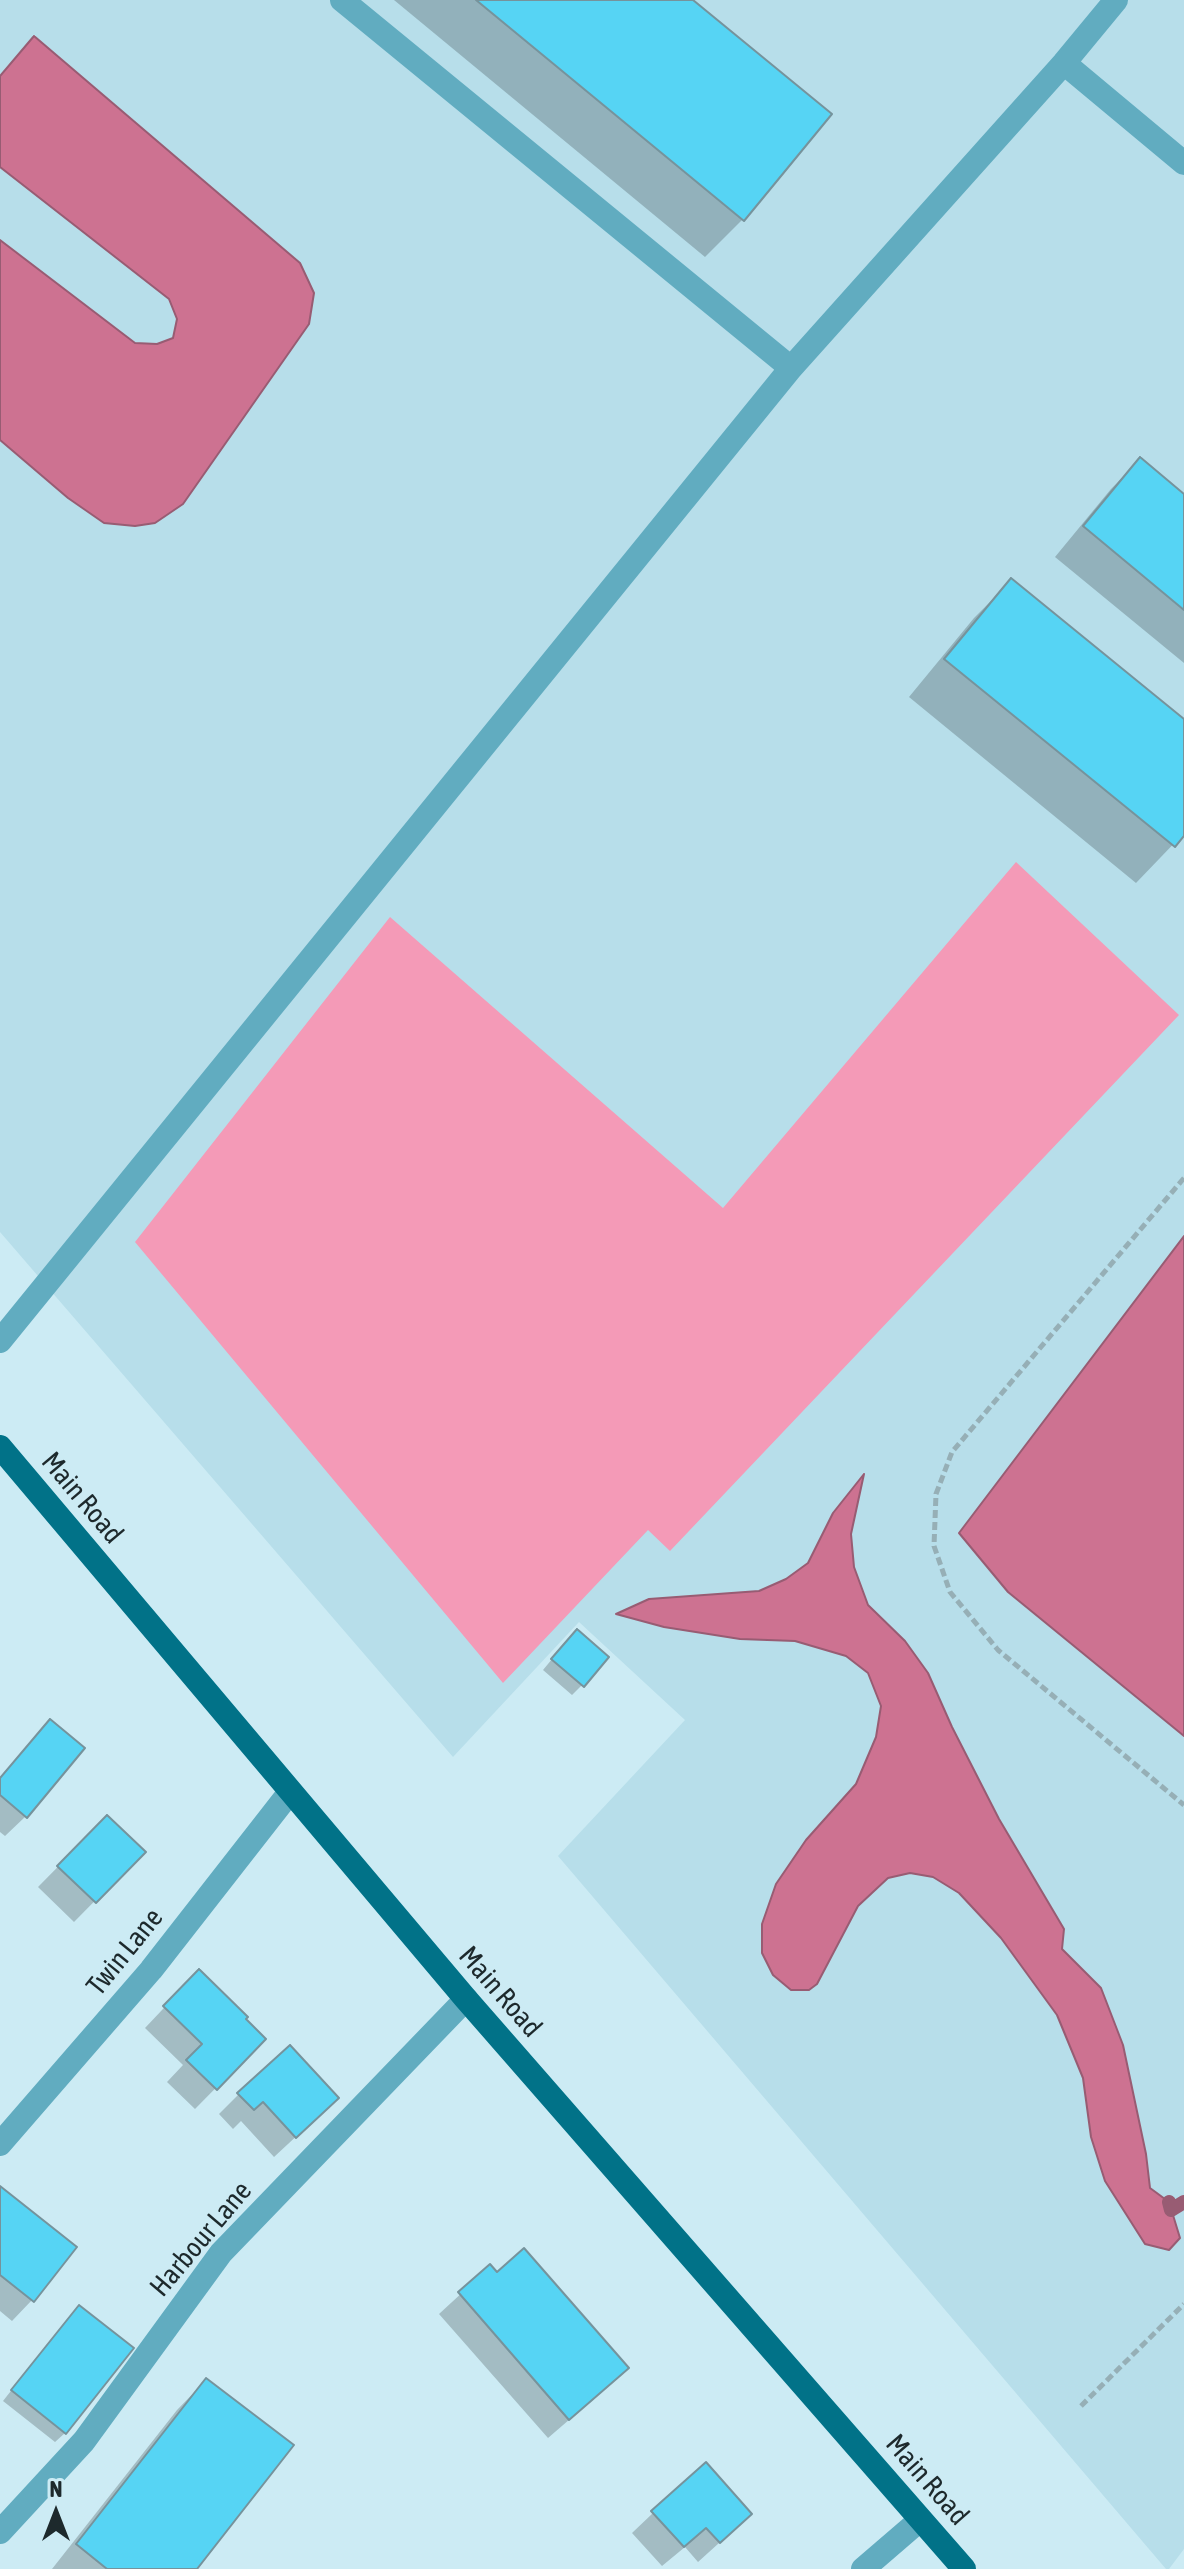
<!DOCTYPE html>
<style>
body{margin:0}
#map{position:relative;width:1184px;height:2569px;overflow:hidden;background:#ccebf4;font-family:"Asap Condensed",sans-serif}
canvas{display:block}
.north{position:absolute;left:16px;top:2473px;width:80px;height:80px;-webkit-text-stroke:6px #ccebf4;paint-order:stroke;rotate:0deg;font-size:22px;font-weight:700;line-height:32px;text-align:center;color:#1d292c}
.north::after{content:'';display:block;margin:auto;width:28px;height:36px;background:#1d292c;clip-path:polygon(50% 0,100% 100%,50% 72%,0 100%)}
</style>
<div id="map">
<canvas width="1184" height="2569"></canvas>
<div class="north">N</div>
</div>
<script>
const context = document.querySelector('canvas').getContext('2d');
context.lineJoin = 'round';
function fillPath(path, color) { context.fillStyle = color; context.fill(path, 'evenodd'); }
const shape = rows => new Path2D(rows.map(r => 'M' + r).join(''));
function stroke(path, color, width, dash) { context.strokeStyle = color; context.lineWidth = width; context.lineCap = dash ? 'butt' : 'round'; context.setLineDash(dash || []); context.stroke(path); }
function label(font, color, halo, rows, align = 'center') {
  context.font = font + ' "Asap Condensed",sans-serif'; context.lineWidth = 6; context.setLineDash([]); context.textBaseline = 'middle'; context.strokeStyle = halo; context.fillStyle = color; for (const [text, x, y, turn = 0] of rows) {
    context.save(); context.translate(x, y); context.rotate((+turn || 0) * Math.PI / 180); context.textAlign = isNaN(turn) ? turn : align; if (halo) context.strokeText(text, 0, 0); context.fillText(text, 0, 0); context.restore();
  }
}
fillPath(shape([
 [0,0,1184,0,1184,2549,1169,2569,1166,2569,558,1856,685,1720,579,1622,453,1757,0,1232]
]), '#b7deea');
fillPath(shape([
 [1016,862,1179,1015,670,1551,648,1530,503,1683,135,1242,390,917,723,1208]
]), '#f49ab7');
const water = shape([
 [34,36,300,263,314,293,309,324,183,504,155,523,135,526,104,523,68,498,0,440,0,240,135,343,157,344,173,338,177,319,169,299,0,167,0,76,34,36],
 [1184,1236,1184,1736,1008,1592,959,1533,1184,1236],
 [864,1474,851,1534,854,1567,868,1605,905,1641,928,1673,952,1727,999,1819,1064,1929,1062,1949,1101,1988,1123,2045,1146,2154,1150,2188,1169,2202,1180,2238,1169,2250,1145,2244,1105,2181,1091,2137,1083,2078,1057,2015,1001,1938,959,1893,933,1877,910,1873,888,1878,858,1906,817,1984,809,1990,791,1990,773,1975,762,1953,762,1924,776,1884,806,1840,856,1784,876,1737,881,1706,868,1673,846,1656,795,1641,740,1639,664,1627,616,1614,649,1599,759,1591,786,1579,808,1563,833,1513,864,1474]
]);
fillPath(water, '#cd7291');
stroke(water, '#985c73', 2);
fillPath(shape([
 [394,0,690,0,829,115,742,220,705,257],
 [1140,460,1184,496,1184,663,1055,557,1111,489],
 [1011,581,1184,722,1184,833,1136,883,909,697,974,618],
 [567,1641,582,1685,572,1695,543,1670],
 [50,1722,26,1816,5,1836,0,1832,0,1777],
 [107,1817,143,1852,74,1922,38,1887],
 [179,1992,243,2019,264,2039,195,2109,167,2082,183,2065,145,2028],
 [239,2094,316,2118,274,2157,241,2121,233,2129,219,2114],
 [0,2189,32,2300,12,2321,0,2311],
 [490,2267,606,2388,548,2438,439,2314],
 [69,2317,65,2433,55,2442,3,2401],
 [206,2380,195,2569,52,2569,177,2410],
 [653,2513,729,2534,698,2562,685,2547,662,2566,632,2533]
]), '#0003');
stroke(shape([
 [1169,2202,1171,2210,1184,2202]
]), '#985c73', 14);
const building = shape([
 [476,0,693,0,832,114,744,221,476,0],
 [1140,457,1184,494,1184,610,1083,526,1140,457],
 [1011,578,1184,719,1184,836,1175,847,944,659,1011,578],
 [577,1629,609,1657,584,1687,551,1659,577,1629],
 [50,1719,85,1748,27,1818,0,1795,0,1778,50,1719],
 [107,1815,146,1852,96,1903,57,1866,107,1815],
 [199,1969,248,2017,246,2019,266,2039,217,2090,186,2060,202,2044,163,2006,199,1969],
 [290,2045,339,2098,296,2138,263,2102,254,2110,237,2093,290,2045],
 [0,2186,77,2247,34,2302,0,2275,0,2186],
 [524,2248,629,2368,569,2420,458,2292,490,2264,497,2272,524,2248],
 [79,2305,134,2348,66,2434,11,2390,79,2305],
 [206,2378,294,2445,197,2569,107,2569,76,2544,206,2378],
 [706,2462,752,2514,720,2543,706,2528,684,2547,651,2511,706,2462]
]);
fillPath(building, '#56d4f4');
stroke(building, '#76939c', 2);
stroke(shape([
 [1184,1178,952,1452,936,1494,934,1546,950,1592,998,1650,1184,1805],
 [1081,2406,1184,2304]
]), '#96afb6', 5, [8, 4]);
stroke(shape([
 [342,0,791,368],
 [1064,63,1184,163],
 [0,1341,791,368,1064,63,1116,0],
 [0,2144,151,1970,290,1792],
 [0,2532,84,2441,221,2253,466,1999],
 [863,2569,920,2520]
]), '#61acc0', 24);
stroke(shape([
 [0,1447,466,1999,964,2569]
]), '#017288', 24);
label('28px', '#1d292c', '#ccebf4', [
 ["Main Road",82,1498,50],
 ["Twin Lane",125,1952,-51],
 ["Main Road",500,1992,49],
 ["Harbour Lane",201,2239,-50],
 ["Main Road",927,2480,49]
]);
</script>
